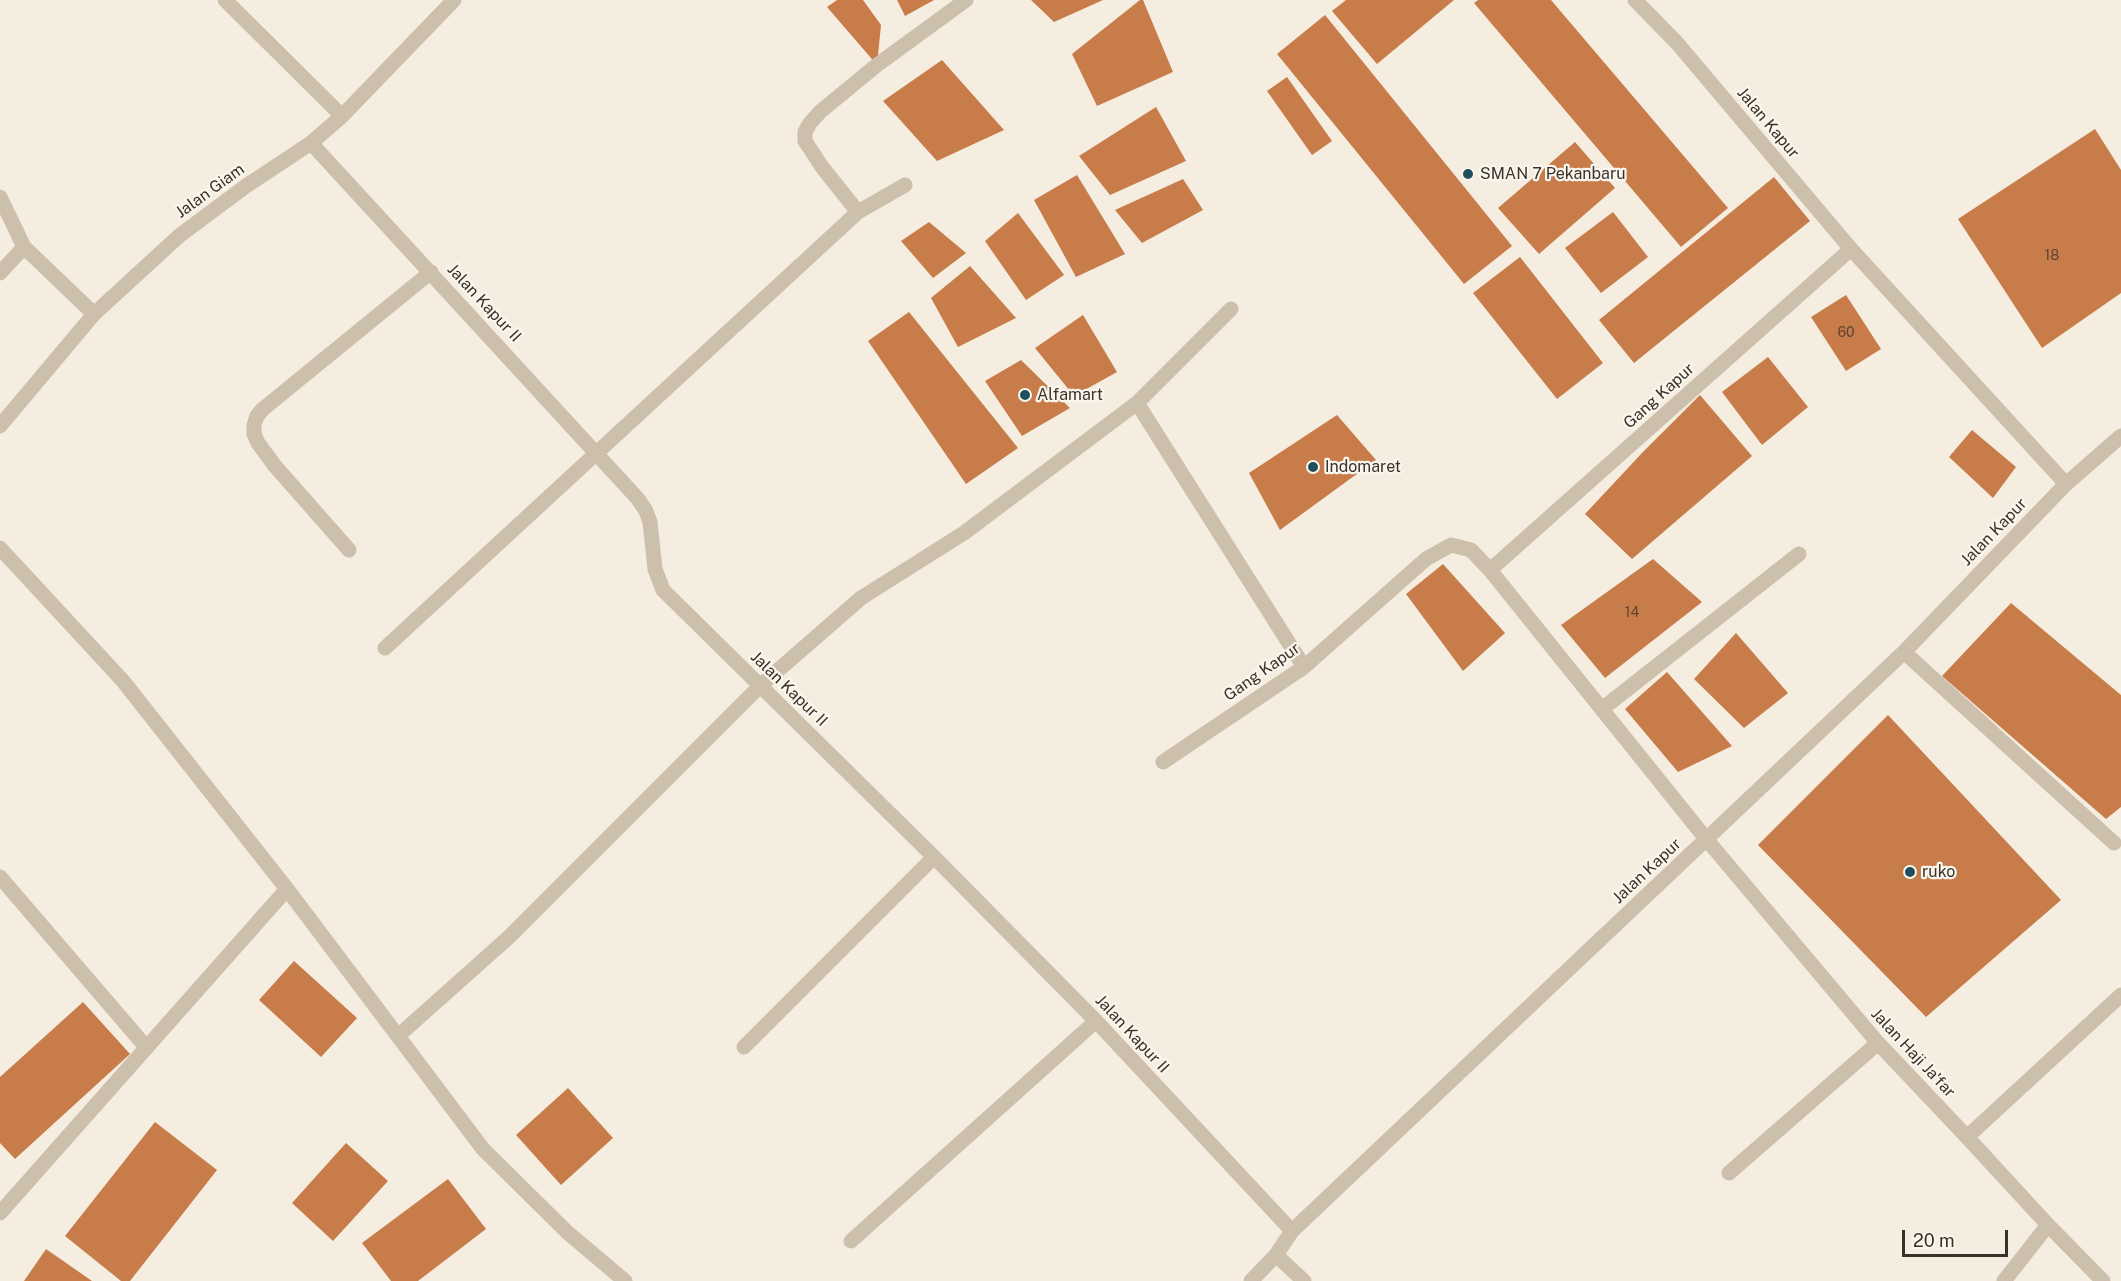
<!DOCTYPE html>
<style>
body{margin:0}
#map{position:relative;width:2121px;height:1281px;overflow:hidden;background:#f4ede0;font-family:"Public Sans",sans-serif}
canvas{display:block}
.scale{position:absolute;left:1902px;top:1230px;width:106px;height:27px;box-sizing:border-box;border:3px solid #3a322a;border-top:0;padding-left:8px;font-size:18px;line-height:21px;white-space:nowrap;color:#3a322a;-webkit-text-stroke:4px #fbf6ed;paint-order:stroke}
</style>
<div id="map">
<canvas width="2121" height="1281"></canvas>
<div class="scale">20 m</div>
</div>
<script>
const context = document.querySelector('canvas').getContext('2d');
context.lineJoin = 'round';
function fillPath(path, color) { context.fillStyle = color; context.fill(path, 'evenodd'); }
const shape = rows => new Path2D(rows.map(r => 'M' + r).join(''));
function stroke(path, color, width, dash) { context.strokeStyle = color; context.lineWidth = width; context.lineCap = dash ? 'butt' : 'round'; context.setLineDash(dash || []); context.stroke(path); }
function label(font, color, halo, rows, align = 'center') {
  context.font = font + ' "Public Sans",sans-serif'; context.lineWidth = 4.5; context.setLineDash([]); context.textBaseline = 'middle'; context.strokeStyle = halo; context.fillStyle = color; for (const [text, x, y, turn = 0] of rows) {
    context.save(); context.translate(x, y); context.rotate((+turn || 0) * Math.PI / 180); context.textAlign = isNaN(turn) ? turn : align; if (halo) context.strokeText(text, 0, 0); context.fillText(text, 0, 0); context.restore();
  }
}
fillPath(shape([
 [837,0,863,0,881,25,877,65,827,7],
 [897,0,934,0,905,16],
 [1031,0,1103,0,1054,22],
 [1140,0,1143,0,1173,72,1097,106,1072,54],
 [1346,0,1454,0,1377,64,1332,11],
 [1478,0,1551,0,1728,208,1681,247,1474,3],
 [1325,15,1512,246,1464,284,1277,54],
 [942,60,1004,130,937,161,883,101],
 [1287,77,1332,141,1312,155,1267,91],
 [1156,107,1186,161,1110,195,1079,156],
 [2095,129,2121,170,2121,293,2042,348,1958,219],
 [1575,142,1615,188,1539,254,1498,208],
 [1077,175,1125,254,1076,277,1034,200],
 [1774,177,1810,221,1634,363,1599,320],
 [1183,179,1203,210,1142,243,1115,210],
 [1613,212,1648,257,1601,293,1565,248],
 [1018,213,1064,275,1026,300,985,241],
 [929,222,966,253,933,278,901,241],
 [1520,257,1603,363,1557,399,1473,293],
 [970,266,1016,318,958,347,931,298],
 [1846,295,1881,349,1846,371,1811,317],
 [909,312,1018,448,966,484,868,341],
 [1083,315,1117,372,1074,396,1035,348],
 [1768,357,1808,407,1762,445,1722,392],
 [1021,360,1070,408,1022,436,985,381],
 [1700,395,1752,456,1632,559,1585,514,1642,453],
 [1337,415,1376,460,1280,530,1249,473],
 [1972,430,2016,467,1993,498,1949,457],
 [1653,559,1702,602,1605,678,1561,625],
 [1443,564,1505,633,1463,671,1406,594],
 [2011,603,2121,695,2121,807,2106,819,1942,676],
 [1736,633,1788,693,1744,728,1694,679],
 [1667,672,1732,746,1678,772,1625,709],
 [1888,715,2061,900,1926,1017,1758,845],
 [294,961,357,1018,321,1057,259,1000],
 [83,1002,130,1054,15,1159,0,1143,0,1077],
 [568,1088,613,1138,561,1185,516,1135],
 [155,1122,217,1170,130,1281,121,1281,65,1236],
 [346,1143,388,1181,333,1241,292,1203],
 [448,1179,486,1229,418,1281,391,1281,362,1243],
 [46,1249,92,1281,24,1281]
]), '#c77c4a');
stroke(shape([
 [1904,652,2114,843]
]), '#ccbfab', 15);
stroke(shape([
 [225,0,342,116],
 [1635,0,1677,43,1851,249,2066,484],
 [311,143,638,499,646,511,650,522,655,569,663,590,934,857,1096,1021,1292,1231],
 [0,197,24,247,94,314],
 [858,212,822,167,805,141,805,132,810,123,821,111,877,65,966,0],
 [0,273,24,247],
 [1137,403,1304,667],
 [0,426,94,314,179,236,246,186,311,143,342,116,454,0],
 [0,548,123,681,287,889,483,1149,567,1232,625,1281],
 [349,550,275,466,258,443,254,434,254,425,257,416,263,409,431,272],
 [1490,570,1851,249],
 [385,648,858,212,905,185],
 [1602,709,1799,554],
 [1163,762,1304,667,1426,559,1451,545,1471,550,1490,570,1707,840,1878,1043,1967,1137,2048,1225,2103,1281],
 [0,877,146,1047],
 [398,1036,509,937,760,686,861,598,964,533,1137,403,1231,309],
 [744,1047,934,857],
 [1967,1137,2121,995],
 [1729,1173,1878,1043],
 [0,1213,287,889],
 [851,1241,1096,1021],
 [1276,1255,1304,1281],
 [1251,1281,1276,1255,1292,1231,1904,652,2066,484,2121,436],
 [2004,1281,2048,1225]
]), '#ccbfab', 15);
for (const [x, y, r, color] of [
 [1468,174,6,"#1f4f5d"],
 [1025,395,6,"#1f4f5d"],
 [1313,467,6,"#1f4f5d"],
 [1910,872,6,"#1f4f5d"]
]) { const dot = new Path2D(); dot.arc(x, y, r, 0, 2 * Math.PI); context.fillStyle = color; context.fill(dot); stroke(dot, '#fbf6ed', 2); }
label('14px', '#5d4432', null, [
 ["18",2052,256],
 ["60",1846,333],
 ["14",1632,613]
]);
label('16px', '#3a322a', '#fbf6ed', [
 ["Jalan Kapur",1768,123,50],
 ["Jalan Giam",210,191,-36],
 ["Jalan Kapur II",484,303,47],
 ["Gang Kapur",1659,396,-42],
 ["Jalan Kapur",1994,532,-46],
 ["Gang Kapur",1262,672,-35],
 ["Jalan Kapur II",789,689,44],
 ["Jalan Kapur",1647,871,-43],
 ["Jalan Kapur II",1132,1034,47],
 ["Jalan Haji Ja'far",1913,1053,47]
]);
label('16px', '#3a322a', '#fbf6ed', [
 ["SMAN 7 Pekanbaru",1480,174],
 ["Alfamart",1037,395],
 ["Indomaret",1325,467],
 ["ruko",1922,872]
], 'left');
</script>
